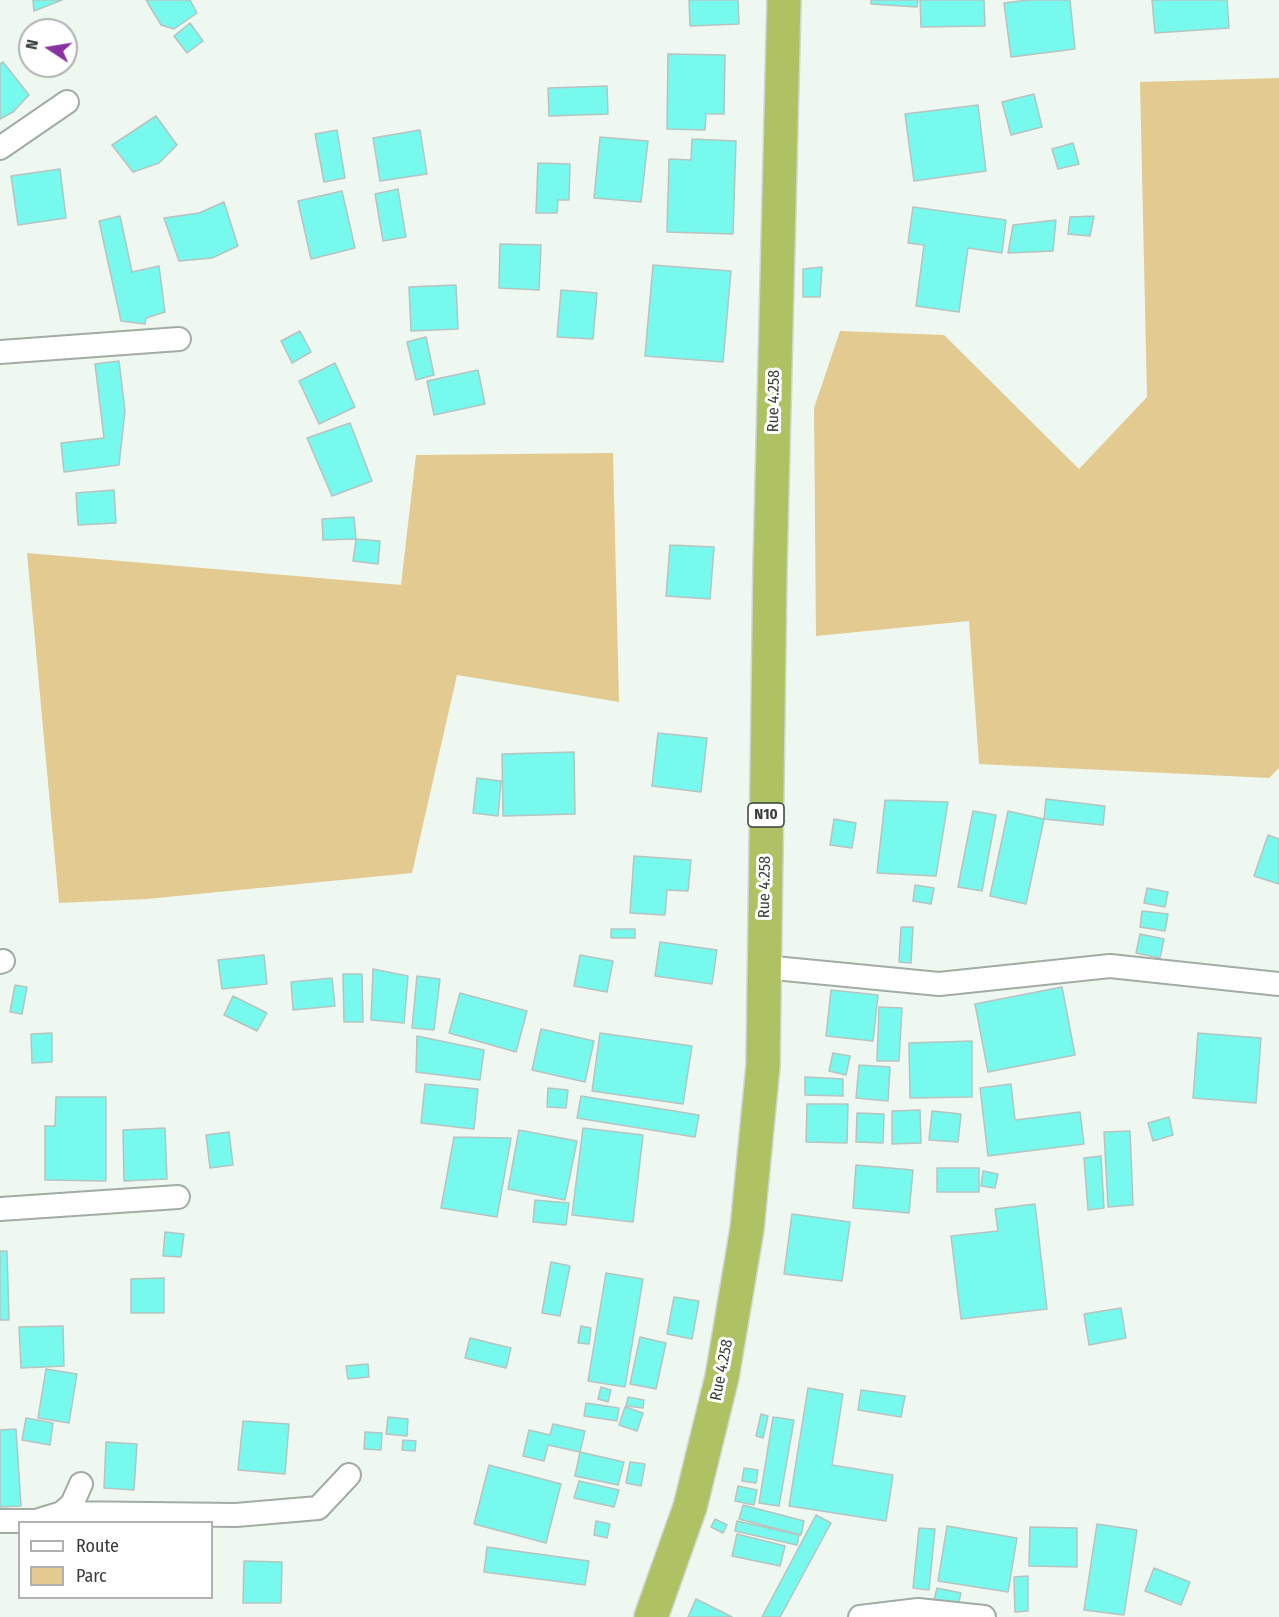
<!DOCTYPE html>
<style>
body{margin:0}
#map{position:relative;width:1279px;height:1617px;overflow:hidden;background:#eef8f1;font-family:"Fira Sans Condensed",sans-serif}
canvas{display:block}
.legend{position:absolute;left:18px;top:1521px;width:195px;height:78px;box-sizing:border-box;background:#fff;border:2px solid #b0b1b0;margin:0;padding:8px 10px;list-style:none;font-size:18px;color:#393d3a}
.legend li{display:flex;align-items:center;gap:12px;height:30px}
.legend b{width:30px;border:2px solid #b0b1b0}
.north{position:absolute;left:18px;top:18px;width:60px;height:60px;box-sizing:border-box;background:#fff;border:2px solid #b0b1b0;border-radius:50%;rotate:282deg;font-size:16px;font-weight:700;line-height:24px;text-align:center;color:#393d3a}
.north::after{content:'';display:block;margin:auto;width:21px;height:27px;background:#8832a0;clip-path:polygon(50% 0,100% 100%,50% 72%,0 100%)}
</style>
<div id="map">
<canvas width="1279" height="1617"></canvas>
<ul class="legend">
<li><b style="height:8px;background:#fff"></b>Route</li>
<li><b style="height:16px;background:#e2ca91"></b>Parc</li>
</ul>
<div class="north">N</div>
</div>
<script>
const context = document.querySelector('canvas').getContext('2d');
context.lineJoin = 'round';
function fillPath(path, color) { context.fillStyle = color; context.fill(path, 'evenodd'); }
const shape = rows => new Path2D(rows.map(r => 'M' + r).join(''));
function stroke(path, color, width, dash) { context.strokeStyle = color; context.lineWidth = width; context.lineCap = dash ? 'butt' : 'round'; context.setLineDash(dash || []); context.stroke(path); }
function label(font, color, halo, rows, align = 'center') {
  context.font = font + ' "Fira Sans Condensed",sans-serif'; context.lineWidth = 6; context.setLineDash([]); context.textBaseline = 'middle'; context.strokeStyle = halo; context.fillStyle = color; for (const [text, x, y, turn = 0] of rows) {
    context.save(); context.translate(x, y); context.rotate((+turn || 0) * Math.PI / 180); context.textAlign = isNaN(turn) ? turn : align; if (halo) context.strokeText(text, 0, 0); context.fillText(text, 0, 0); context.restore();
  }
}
fillPath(shape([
 [1279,78,1279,768,1269,778,979,764,969,621,816,636,814,408,840,331,944,335,1079,469,1147,397,1140,82],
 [613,453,619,702,457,675,412,873,147,899,59,903,27,553,401,585,416,455]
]), '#e2ca91');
const building = shape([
 [33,0,62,0,34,11,33,0],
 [146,0,190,0,197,13,174,29,161,25,146,0],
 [689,0,738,0,739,24,690,26,689,0],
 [871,0,918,0,917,7,871,4,871,0],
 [920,0,984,0,985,26,921,27,920,0],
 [1028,0,1070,0,1075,49,1011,57,1004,3,1028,0],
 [1152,0,1227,0,1229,28,1155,33,1152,0],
 [190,23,203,41,187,53,174,36,190,23],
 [668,54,725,55,724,114,706,114,705,130,667,129,668,54],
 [3,62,29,95,13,112,0,119,0,64,3,62],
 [607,86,608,114,549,116,548,88,607,86],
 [1034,94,1042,127,1011,135,1002,102,1034,94],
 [978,105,986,171,914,181,905,114,978,105],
 [156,116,177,145,159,163,133,172,112,145,156,116],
 [337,130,345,178,324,182,315,134,337,130],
 [420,130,427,174,380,181,373,138,420,130],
 [600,137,648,141,641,202,594,198,600,137],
 [692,139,736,141,733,234,667,232,669,159,691,160,692,139],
 [1073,143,1079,164,1058,169,1052,149,1073,143],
 [538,163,570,164,569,200,558,200,557,213,536,213,538,163],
 [60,169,66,218,18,225,11,176,60,169],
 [398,189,406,237,383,241,375,194,398,189],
 [342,191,355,248,311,259,298,201,342,191],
 [224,202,238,246,212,258,179,261,164,218,199,213,224,202],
 [913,207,1006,220,1002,253,968,248,959,312,916,306,924,245,908,243,913,207],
 [120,216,132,272,159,266,165,312,146,318,145,324,121,321,99,221,120,216],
 [1094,216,1090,236,1068,234,1070,217,1094,216],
 [1056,220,1053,251,1008,253,1013,225,1056,220],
 [500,244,541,245,539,290,499,288,500,244],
 [653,265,731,271,723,362,645,356,653,265],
 [822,267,820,297,803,297,803,269,822,267],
 [456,285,458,329,411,331,409,287,456,285],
 [561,290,597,293,593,339,557,337,561,290],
 [300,331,311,352,292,363,281,341,300,331],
 [426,337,434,375,416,380,407,342,426,337],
 [119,361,125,411,119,465,64,472,61,443,104,438,95,364,119,361],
 [335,363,355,407,319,424,299,381,335,363],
 [478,370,485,404,434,415,427,381,478,370],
 [350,423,372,481,332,496,307,438,350,423],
 [114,490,116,523,78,525,76,493,114,490],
 [354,517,356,539,323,540,322,519,354,517],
 [356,539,380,541,378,564,353,561,356,539],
 [670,545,714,547,710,599,666,596,670,545],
 [658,733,707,738,701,792,652,786,658,733],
 [574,752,575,814,503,816,502,754,574,752],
 [477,778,501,781,498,816,473,813,477,778],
 [1046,799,1105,806,1103,825,1044,819,1046,799],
 [885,800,948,802,936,876,877,873,885,800],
 [973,811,996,815,982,891,958,887,973,811],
 [1008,811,1044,819,1026,904,990,896,1008,811],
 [834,819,856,823,852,848,830,845,834,819],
 [1268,835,1279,839,1279,884,1254,876,1268,835],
 [634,856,691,860,688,891,667,890,665,915,630,913,634,856],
 [915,885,934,888,931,904,913,901,915,885],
 [1147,888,1168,892,1165,907,1144,903,1147,888],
 [1142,911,1168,914,1165,931,1140,927,1142,911],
 [901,927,913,927,911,963,899,962,901,927],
 [611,929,635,929,635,938,611,938,611,929],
 [1140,934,1164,939,1160,958,1136,953,1140,934],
 [660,942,717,950,712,984,655,976,660,942],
 [264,955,267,984,222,989,218,960,264,955],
 [580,955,613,961,607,992,574,986,580,955],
 [373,969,408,976,404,1023,371,1020,373,969],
 [343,974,362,974,363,1022,344,1022,343,974],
 [417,976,440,979,434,1030,412,1028,417,976],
 [332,978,335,1006,293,1010,291,982,332,978],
 [15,985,27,987,22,1014,10,1012,15,985],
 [1062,987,1075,1055,988,1072,975,1004,1062,987],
 [831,990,878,995,873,1041,826,1036,831,990],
 [460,993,527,1011,516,1052,449,1033,460,993],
 [233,996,267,1013,257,1031,224,1015,233,996],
 [879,1007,902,1008,899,1061,877,1061,879,1007],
 [541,1029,594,1041,585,1082,532,1070,541,1029],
 [52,1033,52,1062,32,1063,31,1034,52,1033],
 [600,1033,692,1046,683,1104,592,1091,600,1033],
 [1198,1033,1261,1038,1256,1103,1193,1098,1198,1033],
 [417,1036,484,1050,480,1080,416,1072,417,1036],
 [972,1041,972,1097,910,1098,909,1043,972,1041],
 [833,1053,850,1056,846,1075,829,1071,833,1053],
 [859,1065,890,1067,888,1101,856,1098,859,1065],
 [805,1077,843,1079,843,1096,805,1095,805,1077],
 [425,1084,478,1089,474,1129,421,1123,425,1084],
 [1011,1084,1015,1120,1080,1112,1084,1144,988,1156,980,1088,1011,1084],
 [548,1088,568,1090,566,1108,547,1107,548,1088],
 [581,1096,699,1115,695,1137,577,1118,581,1096],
 [56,1097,106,1097,106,1181,45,1180,45,1126,55,1126,56,1097],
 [807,1104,848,1104,847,1143,806,1142,807,1104],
 [920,1110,921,1143,892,1144,892,1111,920,1110],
 [932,1111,961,1114,958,1142,929,1140,932,1111],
 [857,1113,884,1114,883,1143,856,1142,857,1113],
 [1169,1117,1173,1135,1153,1141,1148,1123,1169,1117],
 [165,1128,167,1179,124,1181,123,1130,165,1128],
 [583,1128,643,1135,633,1222,572,1215,583,1128],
 [519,1130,577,1141,565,1200,508,1189,519,1130],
 [1130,1131,1133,1205,1108,1207,1104,1132,1130,1131],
 [229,1132,233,1165,210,1168,206,1135,229,1132],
 [454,1137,511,1138,497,1217,441,1208,454,1137],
 [1101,1156,1104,1208,1088,1210,1084,1158,1101,1156],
 [856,1165,913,1170,909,1213,853,1208,856,1165],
 [937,1168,979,1168,979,1192,937,1192,937,1168],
 [983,1171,998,1174,995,1188,981,1186,983,1171],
 [535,1200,569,1203,566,1225,533,1222,535,1200],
 [1035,1204,1047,1309,961,1319,951,1236,998,1231,995,1209,1035,1204],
 [792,1214,850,1222,842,1281,784,1274,792,1214],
 [165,1232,184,1234,181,1257,163,1256,165,1232],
 [0,1251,7,1251,9,1320,0,1320,0,1251],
 [551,1262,570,1266,560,1316,542,1313,551,1262],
 [606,1273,643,1279,625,1387,588,1381,606,1273],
 [164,1278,164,1313,131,1313,131,1279,164,1278],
 [674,1297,699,1301,692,1339,667,1334,674,1297],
 [1121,1308,1126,1338,1089,1345,1084,1314,1121,1308],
 [63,1326,64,1366,21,1368,19,1327,63,1326],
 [581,1326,591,1328,589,1344,578,1343,581,1326],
 [640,1337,666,1343,656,1389,630,1384,640,1337],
 [470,1338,511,1348,506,1368,465,1358,470,1338],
 [368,1364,369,1377,348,1379,346,1366,368,1364],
 [46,1369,77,1374,69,1423,38,1418,46,1369],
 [601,1387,611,1390,608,1402,598,1399,601,1387],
 [808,1388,843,1394,832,1465,893,1475,886,1521,789,1506,808,1388],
 [861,1390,905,1396,901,1417,858,1410,861,1390],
 [628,1397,644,1400,643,1408,626,1406,628,1397],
 [586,1403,619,1408,617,1421,584,1416,586,1403],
 [625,1407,643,1413,637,1431,619,1425,625,1407],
 [761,1414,768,1416,763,1438,756,1436,761,1414],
 [388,1417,408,1419,407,1436,386,1434,388,1417],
 [773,1417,794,1420,779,1506,759,1503,773,1417],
 [26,1418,53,1423,50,1445,22,1440,26,1418],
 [243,1421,289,1424,285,1474,238,1470,243,1421],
 [553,1424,585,1431,580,1452,548,1445,544,1461,523,1456,529,1430,550,1435,553,1424],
 [16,1429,21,1506,0,1507,0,1430,16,1429],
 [365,1432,382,1433,381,1450,364,1449,365,1432],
 [403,1440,416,1441,415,1451,402,1450,403,1440],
 [106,1442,137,1444,134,1490,104,1488,106,1442],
 [580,1452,624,1462,618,1485,575,1476,580,1452],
 [630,1462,645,1464,641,1486,626,1483,630,1462],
 [489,1465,561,1484,546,1543,474,1524,489,1465],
 [744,1468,758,1470,756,1483,742,1481,744,1468],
 [579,1481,619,1490,614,1507,574,1498,579,1481],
 [738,1486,757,1490,754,1505,735,1501,738,1486],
 [743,1505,804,1521,801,1535,739,1519,743,1505],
 [816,1515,831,1523,780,1617,762,1617,816,1515],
 [715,1519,727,1525,723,1533,711,1527,715,1519],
 [596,1521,610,1524,607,1538,594,1535,596,1521],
 [737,1521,799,1535,797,1545,735,1531,737,1521],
 [1097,1524,1137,1530,1124,1615,1084,1610,1097,1524],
 [947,1526,1017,1538,1008,1592,938,1581,947,1526],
 [1030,1527,1077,1528,1077,1567,1029,1566,1030,1527],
 [919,1528,935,1529,929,1590,913,1588,919,1528],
 [737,1534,785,1546,780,1566,732,1556,737,1534],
 [487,1547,589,1561,585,1585,484,1572,487,1547],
 [244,1561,282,1562,281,1603,243,1603,244,1561],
 [1154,1568,1190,1582,1181,1605,1145,1591,1154,1568],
 [1028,1576,1028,1611,1015,1612,1014,1577,1028,1576],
 [937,1588,961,1593,958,1605,934,1600,937,1588],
 [696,1599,732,1617,688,1617,696,1599]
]);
fillPath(building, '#77faed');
stroke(building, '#b6c3c1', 1.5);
const minor = shape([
 [0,148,67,102],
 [0,352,179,339],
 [0,962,3,961],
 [764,967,939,984,1110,966,1279,984],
 [0,1209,178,1197],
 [62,1513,236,1515,318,1508,349,1475],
 [0,1521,36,1521,62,1513,72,1504,81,1484],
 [860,1617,918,1610,984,1617]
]);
const trunk = shape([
 [651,1617,690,1507,722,1377,747,1229,763,1066,770,567,784,0]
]);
stroke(minor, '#a2aba4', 26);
stroke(trunk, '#d3d4d4', 36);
stroke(minor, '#fff', 22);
stroke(trunk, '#aec264', 33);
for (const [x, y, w] of [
 [766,815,36]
]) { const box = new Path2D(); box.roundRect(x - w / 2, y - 12, w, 24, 4.5); context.fillStyle = '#fff'; context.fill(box); stroke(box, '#393d3a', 1.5); }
label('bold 15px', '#393d3a', null, [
 ["N10",766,815]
]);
label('16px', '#393d3a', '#fff', [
 ["Rue 4.258",774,401,-89],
 ["Rue 4.258",765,887,-89],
 ["Rue 4.258",722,1370,-79]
]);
</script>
